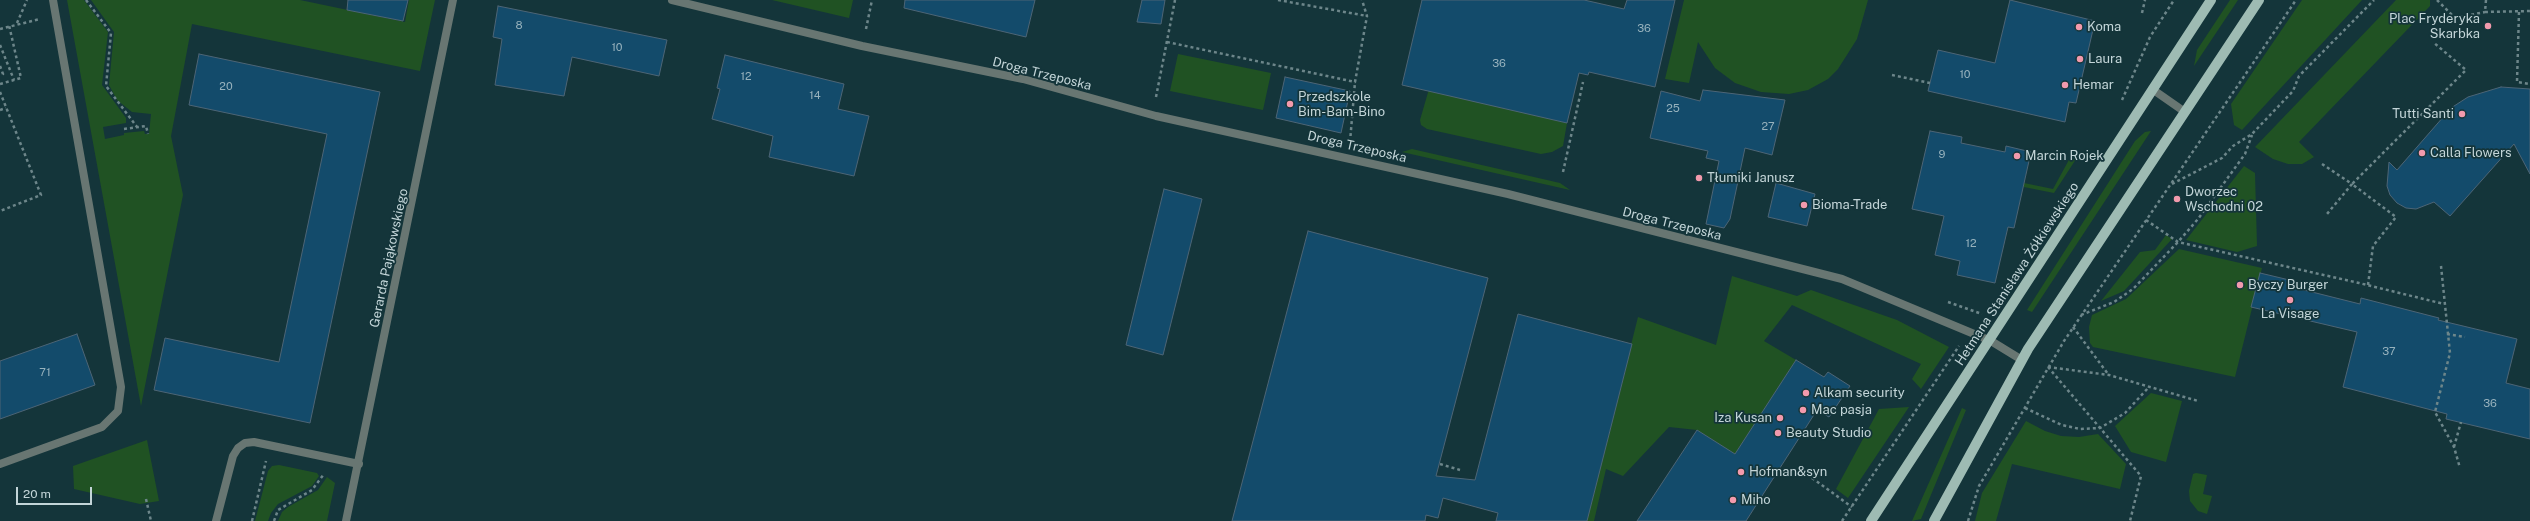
<!DOCTYPE html>
<meta charset="utf-8">
<style>
body{margin:0}
#map{position:relative;width:2530px;height:521px;overflow:hidden;background:#14353a;font-family:"Public Sans",sans-serif}
canvas{display:block}
.scale{position:absolute;left:16px;top:487px;width:76px;height:18px;box-sizing:border-box;border:2px solid #c3d5d8;border-top:0;padding-left:5px;font-size:12px;line-height:14px;white-space:nowrap;color:#c3d5d8;-webkit-text-stroke:3px #14353a;paint-order:stroke}
</style>
<div id="map">
<canvas width="2530" height="521"></canvas>
<div class="scale">20 m</div>
</div>
<script>
const context = document.querySelector('canvas').getContext('2d');
context.lineJoin = 'round';
function fillPath(path, color) { context.fillStyle = color; context.fill(path, 'evenodd'); }
const shape = rows => new Path2D(rows.map(r => 'M' + r).join(''));
function stroke(path, color, width, dash) { context.strokeStyle = color; context.lineWidth = width; context.lineCap = dash ? 'butt' : 'round'; context.setLineDash(dash || []); context.stroke(path); }
function label(font, color, halo, rows, align = 'center') {
  context.font = font + ' "Public Sans",sans-serif'; context.lineWidth = 3.5; context.setLineDash([]); context.textBaseline = 'middle'; context.strokeStyle = halo; context.fillStyle = color; for (const [text, x, y, turn = 0] of rows) {
    context.save(); context.translate(x, y); context.rotate((+turn || 0) * Math.PI / 180); context.textAlign = isNaN(turn) ? turn : align; if (halo) context.strokeText(text, 0, 0); context.fillText(text, 0, 0); context.restore();
  }
}
fillPath(shape([
 [67,0,84,0,108,32,102,85,126,118,126,123,103,127,105,139,124,135,124,133,144,131,145,134,149,134,151,114,132,112,117,100,109,85,114,32,91,0,300,0,405,22,409,0,435,0,420,71,192,24,171,136,183,195,141,406],
 [772,0,853,0,849,18],
 [1684,0,1868,0,1857,39,1838,69,1828,79,1808,90,1789,94,1761,92,1735,83,1715,68,1698,42,1689,83,1665,79],
 [2230,0,2238,0,2194,66,2197,50],
 [2302,0,2362,0,2242,130,2234,125,2231,104],
 [2396,0,2430,0,2430,6,2299,142,2314,157,2302,164,2288,164,2273,159,2255,147],
 [1178,54,1271,73,1263,110,1170,91],
 [1429,89,1567,123,1563,146,1552,152,1541,154,1427,129,1421,125,1420,120],
 [2151,131,2032,312,2027,310,2135,141,2145,132],
 [1412,149,1560,183,1570,190,1402,152],
 [2078,156,2054,193,2024,187,2024,183,2053,189,2070,158],
 [2244,166,2255,173,2257,246,2237,252,2186,240],
 [2166,235,2172,239,2124,291,2101,301,2140,252,2155,250],
 [2179,249,2262,268,2235,377,2093,347,2090,343,2089,327,2092,315,2126,299],
 [1732,276,1797,296,1811,290,1897,320,1949,347,1921,389,1912,379,1921,364,1792,305,1764,341,1796,360,1735,454,1697,430,1669,427,1623,476,1606,469,1594,521,1587,521,1638,317,1716,345],
 [2151,393,2182,401,2166,462,2131,452,2115,426],
 [1909,407,1848,498,1836,489,1879,409],
 [1962,408,1966,410,1921,519,1912,521],
 [2026,421,2045,431,2061,436,2079,437,2098,434,2126,464,2120,489,2012,464,1996,521,1975,521,1982,493],
 [147,440,159,501,140,504,74,489,73,466],
 [279,465,317,473,319,476,312,486,278,504,271,513,268,521,255,521,268,471,272,466],
 [2196,473,2207,475,2203,494,2212,496,2207,514,2198,511,2190,501,2189,491,2193,474],
 [327,477,335,483,327,521,278,521,282,512,288,507,318,490]
]), '#205223');
const building = shape([
 [348,0,408,0,403,21,347,10,348,0],
 [905,0,1035,0,1026,37,904,8,905,0],
 [1142,0,1165,0,1161,24,1137,22,1142,0],
 [1422,0,1584,0,1624,9,1627,0,1675,0,1655,87,1589,72,1588,75,1579,73,1567,123,1402,85,1422,0],
 [2010,0,2095,21,2076,103,2069,102,2065,122,1928,91,1938,50,1995,63,2010,0],
 [498,6,667,40,659,76,572,57,564,96,495,85,502,39,493,37,498,6],
 [199,54,380,92,310,423,154,390,165,338,279,362,327,134,189,105,199,54],
 [725,55,844,84,838,109,869,116,854,176,769,157,773,136,712,119,720,89,717,88,725,55],
 [1285,77,1350,91,1341,133,1276,118,1285,77],
 [2501,87,2530,89,2530,174,2514,144,2450,216,2434,202,2416,209,2406,208,2397,203,2390,195,2387,186,2389,162,2397,170,2451,108,2468,97,2501,87],
 [1703,90,1785,100,1772,155,1745,148,1730,219,1724,228,1706,224,1719,161,1706,158,1708,151,1650,138,1661,91,1700,101,1703,90],
 [1930,131,1962,137,1961,143,2005,152,2006,146,2031,152,2014,228,2008,227,1995,283,1957,275,1960,261,1935,255,1944,216,1912,209,1930,131],
 [1776,183,1815,194,1807,226,1768,217,1776,183],
 [1164,189,1202,199,1163,355,1126,345,1164,189],
 [1308,231,1488,278,1436,476,1475,480,1518,314,1632,344,1587,521,1496,521,1498,513,1443,498,1438,518,1426,515,1425,521,1232,521,1308,231],
 [2260,273,2302,283,2300,289,2360,304,2361,298,2439,318,2438,320,2517,339,2506,383,2530,389,2530,439,2446,419,2447,414,2343,387,2357,332,2251,307,2260,273],
 [77,334,95,385,0,419,0,361,77,334],
 [1796,360,1824,377,1828,372,1850,386,1829,417,1817,410,1746,521,1637,521,1697,430,1735,454,1796,360]
]);
fillPath(building, '#134b6b');
stroke(building, '#4d6576', 1);
stroke(shape([
 [86,0,111,33,106,86,137,127],
 [1278,0,1367,16],
 [2437,0,2455,18,2485,12],
 [2486,0,2485,12,2530,11],
 [2519,12,2517,82,2530,84],
 [2142,13,2145,0],
 [17,23,27,0],
 [0,29,40,19],
 [866,29,872,0],
 [1167,42,1355,82,1367,16,1362,0],
 [0,45,14,80],
 [0,66,3,74,0,75],
 [1892,75,1930,83],
 [0,84,21,78,9,25],
 [0,92,41,195,0,211],
 [1156,97,1175,0],
 [2122,100,2150,37,2174,0],
 [0,110,6,108],
 [124,129,146,126,148,134],
 [1350,142,1355,82],
 [2322,164,2352,184,2327,214],
 [1563,172,1583,82],
 [2172,184,2222,158,2233,146,2252,134,2293,91,2299,76,2374,0],
 [2146,220,2178,242,2359,283,2444,304],
 [2441,266,2450,353,2435,412,2454,447,2460,468],
 [2368,285,2373,246,2396,217,2352,184,2466,70,2433,42],
 [1948,302,1982,314],
 [2081,315,2114,302,2133,289,2178,242,2198,219,2245,154,2252,135],
 [2073,327,2108,374],
 [2447,334,2465,337],
 [2048,367,2141,476,2130,521],
 [2048,367,2109,375,2198,401],
 [2025,408,2062,425,2080,429,2100,428,2125,413,2149,387],
 [2454,447,2461,422],
 [1440,464,1460,470],
 [1812,478,1852,507],
 [146,499,151,521],
 [252,521,266,461],
 [274,521,278,510,312,490,324,474],
 [1842,521,1959,346],
 [1968,521,1979,486,2064,341,2296,0]
]), '#6d868a', 2.5, [3, 3]);
stroke(shape([
 [2152,89,2185,112]
]), '#687672', 8);
stroke(shape([
 [672,0,862,46,1023,79,1156,116,1508,194,1842,279,1991,341,2022,360],
 [0,464,102,427,118,411,121,387,53,0],
 [216,521,233,456,238,448,245,443,254,442,359,464],
 [346,521,453,0]
]), '#687672', 8);
stroke(shape([
 [1871,521,2211,0],
 [1934,521,2028,349,2259,0]
]), '#9ebbb3', 10);
for (const [x, y, r, color] of [
 [2488,26,4,"#f29aad"],
 [2079,27,4,"#f29aad"],
 [2080,59,4,"#f29aad"],
 [2065,85,4,"#f29aad"],
 [1290,104,4,"#f29aad"],
 [2462,114,4,"#f29aad"],
 [2422,153,4,"#f29aad"],
 [2017,156,4,"#f29aad"],
 [1699,178,4,"#f29aad"],
 [2177,199,4,"#f29aad"],
 [1804,205,4,"#f29aad"],
 [2240,285,4,"#f29aad"],
 [2290,300,4,"#f29aad"],
 [1806,393,4,"#f29aad"],
 [1803,410,4,"#f29aad"],
 [1780,418,4,"#f29aad"],
 [1778,433,4,"#f29aad"],
 [1741,472,4,"#f29aad"],
 [1733,500,4,"#f29aad"]
]) { const dot = new Path2D(); dot.arc(x, y, r, 0, 2 * Math.PI); context.fillStyle = color; context.fill(dot); stroke(dot, '#14353a', 1.5); }
label('11px', '#97b2bd', null, [
 ["8",519,26],
 ["36",1644,29],
 ["10",617,48],
 ["36",1499,64],
 ["10",1965,75],
 ["12",746,77],
 ["20",226,87],
 ["14",815,96],
 ["25",1673,109],
 ["27",1768,127],
 ["9",1942,155],
 ["12",1971,244],
 ["37",2389,352],
 ["71",45,373],
 ["36",2490,404]
]);
label('13px', '#c3d5d8', '#14353a', [
 ["Plac Fryderyka",2480,19,"right"],
 ["Skarbka",2480,34,"right"],
 ["Koma",2087,27],
 ["Laura",2088,59],
 ["Hemar",2073,85],
 ["Przedszkole",1298,97],
 ["Bim-Bam-Bino",1298,112],
 ["Tutti Santi",2454,114,"right"],
 ["Calla Flowers",2430,153],
 ["Marcin Rojek",2025,156],
 ["Tłumiki Janusz",1707,178],
 ["Dworzec",2185,192],
 ["Wschodni 02",2185,207],
 ["Bioma-Trade",1812,205],
 ["Byczy Burger",2248,285],
 ["La Visage",2290,314,"center"],
 ["Alkam security",1814,393],
 ["Mac pasja",1811,410],
 ["Iza Kusan",1772,418,"right"],
 ["Beauty Studio",1786,433],
 ["Hofman&syn",1749,472],
 ["Miho",1741,500]
], 'left');
label('13px', '#c3d5d8', '#14353a', [
 ["Droga Trzeposka",1042,74,14],
 ["Droga Trzeposka",1357,147,13],
 ["Droga Trzeposka",1672,224,14],
 ["Gerarda Pająkowskiego",389,258,-78],
 ["Hetmana Stanisława Żółkiewskiego",2017,274,-57]
]);
</script>
